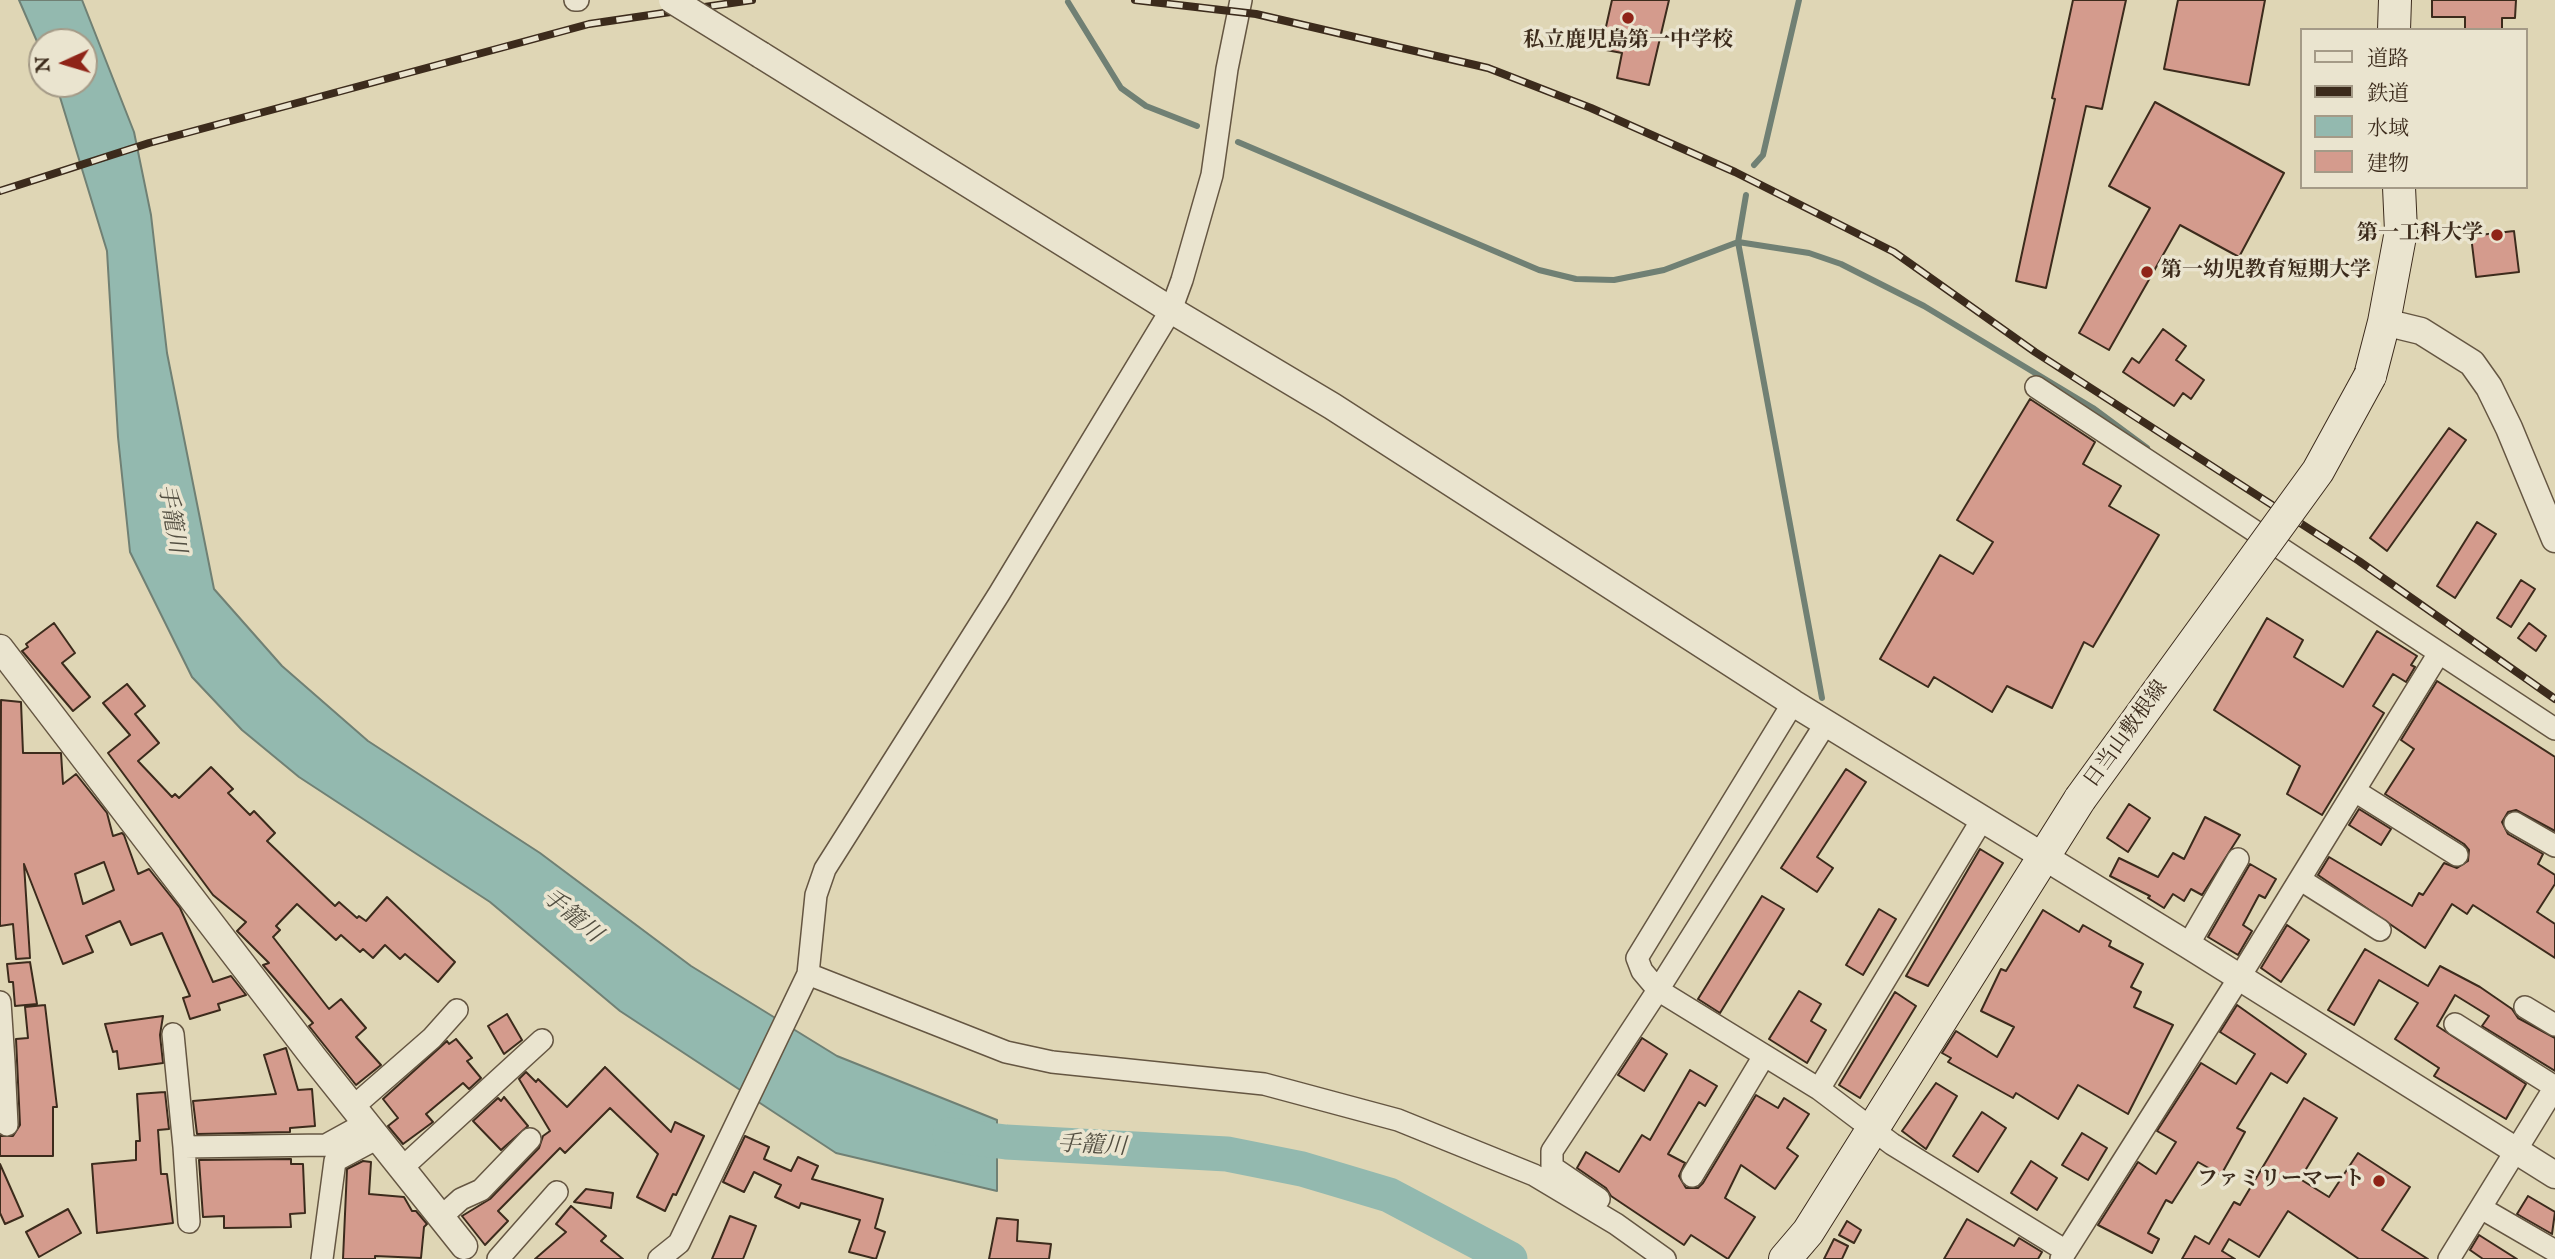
<!DOCTYPE html>
<meta charset="utf-8">
<style>
body{margin:0}
#map{position:relative;width:2555px;height:1259px;overflow:hidden;background:#dfd6b5;font-family:"IM FELL English","Noto Serif JP",serif}
canvas{display:block}
.legend{position:absolute;left:2300px;top:28px;width:228px;height:161px;box-sizing:border-box;background:#eae4cf;border:2px solid #a49a87;margin:0;padding:9px 12px;list-style:none;font-size:21px;color:#3c2b1c}
.legend li{display:flex;align-items:center;gap:14px;height:35px}
.legend b{width:35px;border:2px solid #a49a87}
.north{position:absolute;left:28px;top:28px;width:70px;height:70px;box-sizing:border-box;background:#eae4cf;border:2px solid #a49a87;border-radius:50%;rotate:266deg;font-size:19px;font-weight:700;line-height:28px;text-align:center;color:#3c2b1c}
.north::after{content:'';display:block;margin:auto;width:24px;height:32px;background:#8f2418;clip-path:polygon(50% 0,100% 100%,50% 72%,0 100%)}
</style>
<div id="map">
<canvas width="2555" height="1259"></canvas>
<ul class="legend">
<li><b style="height:9px;background:#eae4cf"></b>道路</li>
<li><b style="height:9px;background:#3c2b1c"></b>鉄道</li>
<li><b style="height:19px;background:#93b9af"></b>水域</li>
<li><b style="height:19px;background:#d49b8d"></b>建物</li>
</ul>
<div class="north">N</div>
</div>
<script>
const context = document.querySelector('canvas').getContext('2d');
context.lineJoin = 'round';
function fillPath(path, color) { context.fillStyle = color; context.fill(path, 'evenodd'); }
const shape = rows => new Path2D(rows.map(r => 'M' + r).join(''));
function stroke(path, color, width, dash) { context.strokeStyle = color; context.lineWidth = width; context.lineCap = dash ? 'butt' : 'round'; context.setLineDash(dash || []); context.stroke(path); }
function label(font, color, halo, rows, align = 'center') {
  context.font = font + ' "IM FELL English","Noto Serif JP",serif'; context.lineWidth = 7; context.setLineDash([]); context.textBaseline = 'middle'; context.strokeStyle = halo; context.fillStyle = color; for (const [text, x, y, turn = 0] of rows) {
    context.save(); context.translate(x, y); context.rotate((+turn || 0) * Math.PI / 180); context.textAlign = isNaN(turn) ? turn : align; if (halo) context.strokeText(text, 0, 0); context.fillText(text, 0, 0); context.restore();
  }
}
const water = shape([
 [19,0,82,0,134,132,151,215,167,353,214,589,282,666,368,741,540,853,691,966,837,1056,997,1120,997,1191,836,1153,620,1011,490,902,299,777,242,730,192,677,130,552,118,437,107,251,56,84,84,84,84,42,42,42,42,53,19,0]
]);
fillPath(water, '#93b9af');
stroke(water, '#708074', 2);
stroke(shape([
 [1068,2,1121,88,1146,106,1197,126],
 [1238,142,1539,270,1576,279,1614,280,1664,270,1738,242,1809,253,1841,264,1924,306,2093,408,2147,448],
 [1754,165,1763,155,1799,0],
 [1746,195,1738,242,1822,698]
]), '#708074', 6);
stroke(shape([
 [950,1135,1006,1142,1227,1154,1302,1169,1389,1195,1510,1259]
]), '#93b9af', 35);
const building = shape([
 [1612,0,1669,0,1649,85,1617,78,1622,53,1601,49,1612,0],
 [2073,0,2126,0,2102,109,2086,106,2046,288,2016,281,2055,99,2052,98,2073,0],
 [2178,0,2265,0,2249,85,2164,69,2178,0],
 [2432,0,2516,0,2515,18,2502,18,2502,30,2465,30,2465,17,2432,17,2432,0],
 [2155,102,2284,173,2239,257,2180,225,2109,350,2079,333,2150,208,2109,186,2155,102],
 [2514,231,2519,272,2476,277,2471,236,2514,231],
 [2163,329,2186,346,2176,360,2204,380,2191,399,2183,393,2174,406,2123,372,2132,358,2139,363,2163,329],
 [2030,399,2095,442,2083,464,2121,486,2109,506,2159,535,2093,647,2084,642,2052,708,2007,686,1992,712,1934,677,1928,687,1880,659,1940,555,1973,574,1993,542,1957,520,2030,399],
 [2449,428,2466,440,2387,551,2370,538,2449,428],
 [2477,522,2496,534,2455,598,2437,586,2477,522],
 [2521,580,2535,589,2511,627,2497,618,2521,580],
 [2267,618,2303,640,2294,657,2343,687,2377,631,2417,656,2411,665,2415,667,2406,682,2393,674,2373,706,2384,713,2322,815,2287,794,2300,766,2214,710,2267,618],
 [54,623,75,653,62,663,90,697,73,711,22,651,28,647,26,644,54,623],
 [2529,623,2546,636,2536,651,2518,638,2529,623],
 [2437,681,2555,757,2555,831,2516,810,2508,812,2502,822,2508,834,2543,854,2538,864,2555,875,2555,884,2537,912,2555,924,2555,958,2473,905,2467,914,2452,904,2425,948,2318,875,2329,857,2412,906,2419,893,2423,895,2444,863,2457,868,2468,861,2469,850,2464,844,2385,794,2414,749,2401,740,2437,681],
 [127,684,145,706,135,714,159,743,138,761,172,797,175,794,179,798,211,767,233,789,228,793,250,815,254,811,275,833,267,841,335,906,339,902,357,918,359,916,366,921,387,897,455,962,438,982,405,954,400,959,385,945,373,958,363,949,360,952,341,935,336,940,297,904,276,926,280,930,273,937,329,1009,341,999,366,1028,356,1037,381,1065,356,1085,309,1026,313,1023,263,965,269,963,237,931,246,922,213,895,108,753,130,735,103,703,127,684],
 [1,700,21,702,23,753,61,753,63,784,76,774,107,813,113,836,122,833,124,835,138,874,149,869,180,908,213,982,231,976,246,995,218,1004,220,1010,190,1019,183,998,190,996,162,933,131,945,120,921,86,936,93,952,63,964,24,864,30,958,16,959,13,924,0,926,1,700],
 [104,862,114,890,83,904,75,874,104,862],
 [1846,769,1866,782,1817,857,1833,868,1817,892,1781,868,1846,769],
 [2129,804,2150,818,2128,852,2107,838,2129,804],
 [2359,809,2391,829,2381,845,2349,825,2359,809],
 [2205,817,2240,835,2202,895,2191,889,2184,901,2173,894,2164,908,2148,898,2150,896,2110,876,2119,858,2158,877,2173,853,2184,859,2205,817],
 [1980,849,2003,863,1928,986,1906,976,1980,849],
 [2250,864,2276,879,2265,898,2259,895,2243,925,2252,931,2238,955,2208,937,2250,864],
 [1762,896,1784,909,1720,1013,1698,999,1762,896],
 [1879,909,1896,919,1863,975,1846,965,1879,909],
 [2043,910,2079,932,2083,925,2111,941,2109,946,2143,964,2131,987,2141,992,2134,1007,2173,1025,2128,1114,2078,1085,2058,1119,2016,1093,2013,1098,1948,1062,1951,1058,1942,1053,1956,1031,1997,1057,2014,1027,1981,1011,2001,969,2006,971,2043,910],
 [2287,925,2309,940,2281,982,2261,968,2287,925],
 [2365,949,2428,986,2440,966,2480,987,2512,1009,2518,1018,2555,1038,2555,1071,2482,1026,2489,1016,2455,995,2437,1026,2526,1084,2506,1119,2434,1076,2439,1068,2395,1039,2418,1003,2379,980,2354,1025,2328,1010,2365,949],
 [30,962,37,1004,15,1006,13,982,9,982,7,964,30,962],
 [1799,991,1821,1004,1811,1021,1826,1030,1807,1063,1769,1039,1799,991],
 [1895,992,1916,1006,1860,1098,1839,1085,1895,992],
 [45,1005,57,1107,53,1107,53,1156,0,1156,0,1136,13,1136,20,1125,16,1039,28,1038,25,1007,45,1005],
 [2237,1005,2306,1054,2287,1083,2271,1073,2237,1128,2245,1132,2221,1175,2198,1162,2172,1203,2166,1200,2148,1233,2159,1239,2152,1253,2098,1225,2138,1162,2156,1174,2176,1142,2157,1131,2201,1063,2236,1084,2255,1054,2220,1032,2237,1005],
 [507,1014,522,1040,504,1054,488,1026,507,1014],
 [163,1016,160,1035,163,1063,119,1069,117,1051,113,1052,105,1024,163,1016],
 [1642,1038,1667,1054,1644,1091,1618,1075,1642,1038],
 [456,1039,472,1058,467,1061,481,1078,469,1089,463,1083,426,1114,433,1122,403,1144,388,1126,398,1118,383,1099,447,1041,449,1044,456,1039],
 [286,1048,298,1090,312,1089,315,1126,290,1128,290,1132,197,1134,193,1101,276,1094,264,1055,286,1048],
 [605,1067,671,1132,675,1122,704,1136,676,1195,673,1194,665,1211,637,1197,658,1154,610,1108,565,1153,560,1148,498,1211,508,1221,485,1245,462,1216,490,1199,539,1148,543,1136,550,1131,519,1079,526,1072,536,1082,538,1079,567,1107,605,1067],
 [1690,1070,1717,1086,1705,1106,1699,1102,1668,1154,1685,1163,1679,1176,1686,1188,1698,1188,1703,1183,1756,1095,1778,1108,1784,1098,1809,1114,1787,1148,1798,1156,1775,1189,1741,1165,1725,1198,1755,1217,1728,1259,1691,1235,1684,1245,1611,1196,1606,1188,1577,1168,1586,1152,1619,1172,1642,1135,1650,1140,1690,1070],
 [1936,1083,1957,1096,1926,1149,1902,1131,1936,1083],
 [165,1092,169,1129,158,1130,161,1174,167,1174,173,1223,97,1233,92,1164,136,1160,136,1141,140,1141,137,1094,165,1092],
 [504,1097,528,1126,501,1150,473,1121,498,1098,501,1101,504,1097],
 [2304,1098,2337,1118,2300,1179,2329,1197,2358,1153,2410,1187,2382,1230,2428,1259,2359,1259,2288,1211,2259,1257,2229,1239,2222,1251,2235,1259,2182,1259,2195,1236,2209,1244,2234,1202,2240,1205,2304,1098],
 [1982,1112,2006,1128,1978,1172,1953,1156,1982,1112],
 [2082,1133,2107,1148,2088,1180,2062,1165,2082,1133],
 [745,1136,769,1147,764,1159,791,1171,798,1157,818,1166,812,1179,883,1199,875,1228,885,1232,876,1259,849,1252,860,1220,801,1203,799,1208,775,1197,781,1185,754,1172,744,1192,723,1182,745,1136],
 [291,1159,291,1164,303,1164,305,1213,290,1214,291,1227,224,1228,224,1216,203,1217,199,1160,291,1159],
 [363,1161,371,1162,369,1194,404,1197,412,1211,416,1211,427,1224,424,1227,421,1258,375,1256,375,1259,343,1259,347,1169,363,1161],
 [2031,1161,2057,1178,2037,1210,2011,1193,2031,1161],
 [0,1164,23,1216,5,1224,0,1213,0,1164],
 [586,1189,613,1193,611,1208,574,1202,586,1189],
 [2528,1196,2555,1212,2552,1234,2517,1214,2528,1196],
 [571,1206,606,1236,601,1241,623,1259,535,1259,566,1232,556,1224,571,1206],
 [68,1209,81,1233,39,1257,26,1232,68,1209],
 [730,1216,756,1226,743,1259,712,1259,730,1216],
 [997,1218,1018,1220,1017,1241,1051,1244,1049,1259,989,1259,997,1218],
 [1967,1219,2014,1246,2019,1238,2042,1252,2038,1259,1944,1259,1967,1219],
 [1847,1221,1861,1230,1854,1243,1839,1235,1847,1221],
 [2479,1235,2517,1259,2483,1259,2470,1250,2479,1235],
 [1834,1239,1848,1246,1842,1259,1824,1259,1834,1239]
]);
fillPath(building, '#d49b8d');
stroke(building, '#3c2b1c', 2);
const minor = shape([
 [575,0,578,0],
 [2036,387,2555,729],
 [1793,703,1637,958,1642,971,1658,990,1819,1089,1892,1144,2066,1251],
 [2355,791,2457,855],
 [2515,823,2555,846],
 [2301,880,2380,930],
 [2188,945,2238,859],
 [808,974,1006,1052,1052,1062,1264,1084,1398,1120,1534,1175,1616,1224,1665,1259],
 [2525,1007,2555,1025],
 [173,1034,184,1147],
 [4,1062,7,1125],
 [0,1063,4,1062,0,1002],
 [1819,1089,1983,818],
 [353,1107,432,1038,457,1010],
 [402,1168,542,1040],
 [1692,1176,1764,1056],
 [1599,1199,1552,1167,1552,1151,1658,990,1826,723],
 [2481,1208,2555,1251],
 [441,1217,461,1199,481,1190,530,1139],
 [189,1222,184,1147,326,1145,366,1123],
 [322,1259,335,1161,378,1138],
 [498,1259,557,1192],
 [659,1259,679,1243,808,974,816,895,825,869,999,594,1171,310,1182,280,1212,175,1227,69,1241,0],
 [2061,1259,2239,978,2439,653],
 [2449,1259,2555,1087,2455,1024]
]);
const tertiary = shape([
 [761,55,1171,310,1332,406,1793,703,2188,945,2555,1175],
 [2384,322,2421,331,2472,363,2489,387,2509,428,2555,539],
 [0,648,314,1058,464,1246]
]);
const secondary = shape([
 [2394,30,2395,0],
 [2370,376,2384,322,2401,231,2399,187],
 [1785,1259,1808,1232,2080,799]
]);
stroke(minor, '#655642', 24);
stroke(tertiary, '#655642', 29);
stroke(secondary, '#3c2b1c', 34);
stroke(minor, '#eae4cf', 21);
stroke(tertiary, '#eae4cf', 26);
stroke(secondary, '#eae4cf', 32);
const rail = shape([
 [1135,0,1256,14,1488,68,1591,108,1735,172,1894,252,2035,352,2359,561,2555,699],
 [0,191,149,143,589,24,752,0]
]);
stroke(rail, '#3c2b1c', 8);
stroke(rail, '#eae4cf', 5, [16]);
const tertiaryBridge = shape([
 [672,0,761,55]
]);
const secondaryBridge = shape([
 [2080,799,2318,471,2370,376]
]);
stroke(tertiaryBridge, '#655642', 29, []);
stroke(secondaryBridge, '#3c2b1c', 34, []);
stroke(tertiaryBridge, '#eae4cf', 26);
stroke(secondaryBridge, '#eae4cf', 32);
for (const [x, y, r, color] of [
 [1628,18,7,"#8f2418"],
 [2497,235,7,"#8f2418"],
 [2147,272,7,"#8f2418"],
 [2379,1181,7,"#8f2418"]
]) { const dot = new Path2D(); dot.arc(x, y, r, 0, 2 * Math.PI); context.fillStyle = color; context.fill(dot); stroke(dot, '#eae4cf', 2.5); }
label('bold 21px', '#3c2b1c', '#eae4cf', [
 ["私立鹿児島第一中学校",1628,42,"center"],
 ["第一工科大学",2483,235],
 ["第一幼児教育短期大学",2161,272,"left"],
 ["ファミリーマート",2365,1181]
], 'right');
label('21px', '#3c2b1c', '#eae4cf', [
 ["日当山敷根線",2127,735,-54]
]);
label('italic 23px', '#524e41', '#eae4cf', [
 ["手籠川",170,519,80],
 ["手籠川",571,917,40],
 ["手籠川",1092,1147,3]
]);
</script>
